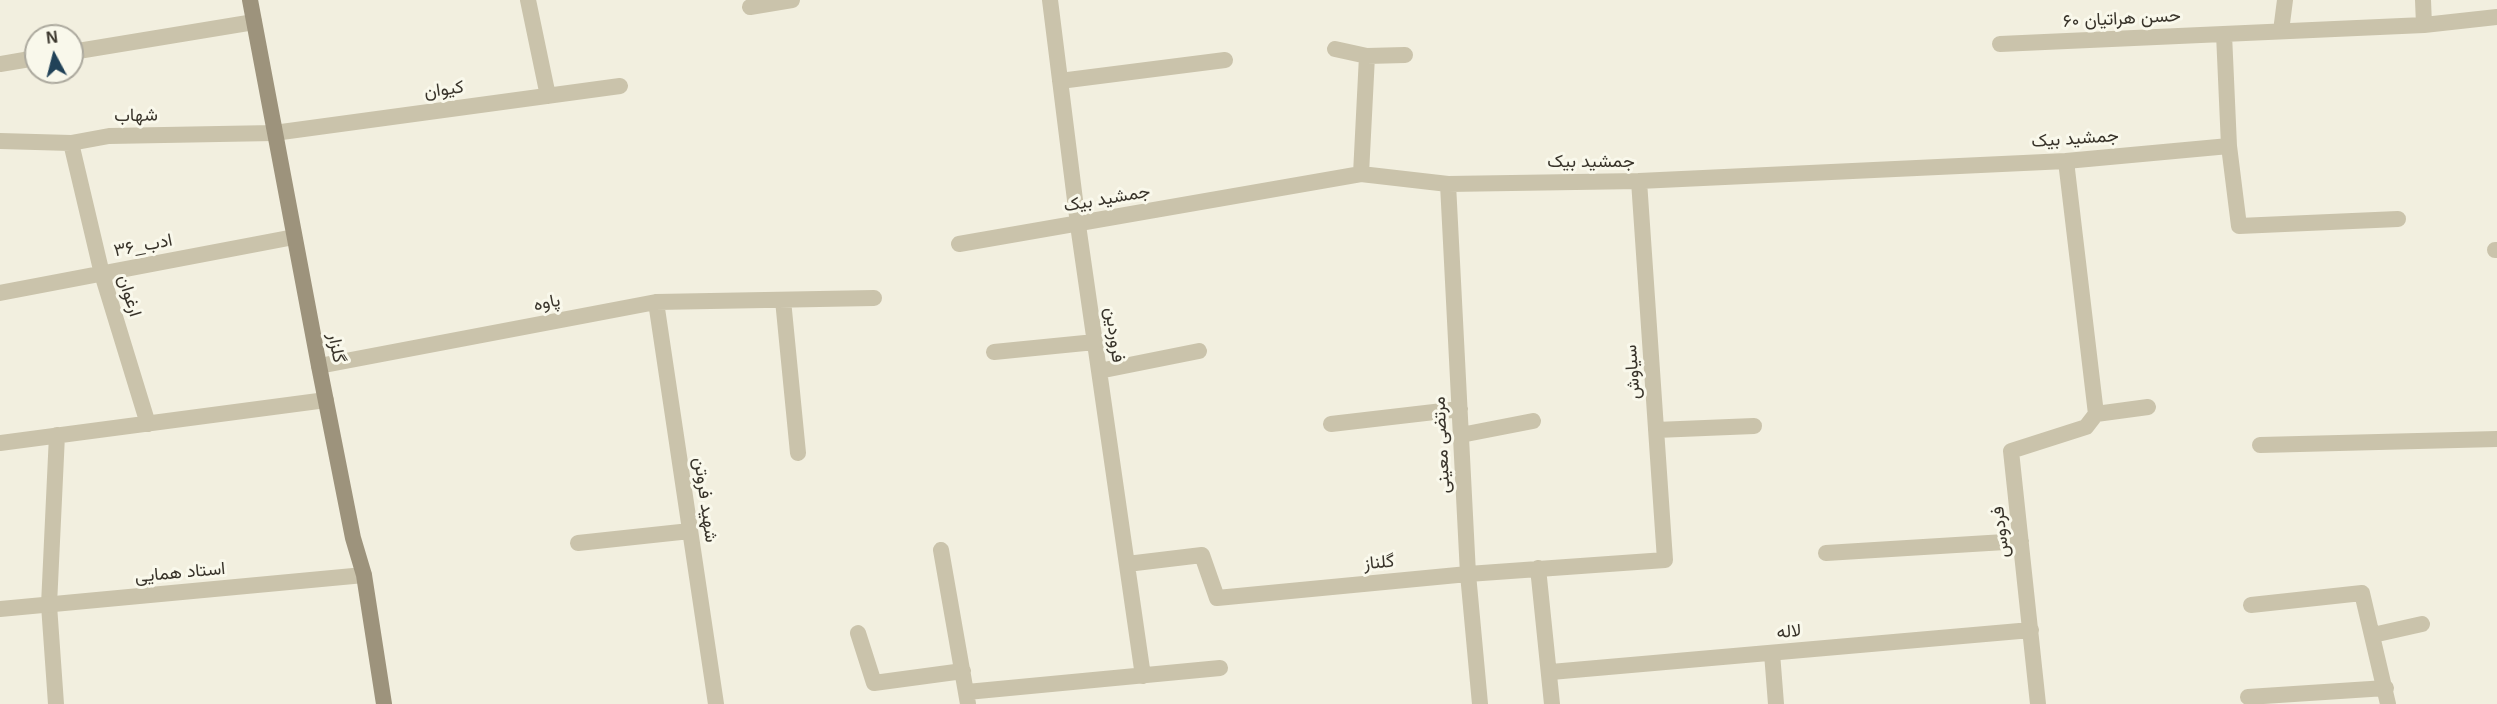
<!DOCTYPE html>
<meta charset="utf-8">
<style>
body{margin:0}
#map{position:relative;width:2497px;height:704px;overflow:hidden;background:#f2efdf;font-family:Arial,sans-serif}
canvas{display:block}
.north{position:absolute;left:24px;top:24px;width:60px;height:60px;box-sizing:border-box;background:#f9f8eb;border:2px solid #aca99e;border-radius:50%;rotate:353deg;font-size:16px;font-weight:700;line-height:24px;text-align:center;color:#38332a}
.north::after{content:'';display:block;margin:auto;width:21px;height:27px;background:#214258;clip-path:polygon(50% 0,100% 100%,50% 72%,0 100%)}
</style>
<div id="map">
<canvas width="2497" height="704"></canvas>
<div class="north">N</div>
</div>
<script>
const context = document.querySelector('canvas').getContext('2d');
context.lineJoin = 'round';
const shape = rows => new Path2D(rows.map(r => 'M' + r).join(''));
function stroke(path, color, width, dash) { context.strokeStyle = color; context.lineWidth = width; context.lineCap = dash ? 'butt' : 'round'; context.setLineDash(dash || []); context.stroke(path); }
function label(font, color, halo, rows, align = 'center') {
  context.font = font + ' Arial,Vazirmatn,sans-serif'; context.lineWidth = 6; context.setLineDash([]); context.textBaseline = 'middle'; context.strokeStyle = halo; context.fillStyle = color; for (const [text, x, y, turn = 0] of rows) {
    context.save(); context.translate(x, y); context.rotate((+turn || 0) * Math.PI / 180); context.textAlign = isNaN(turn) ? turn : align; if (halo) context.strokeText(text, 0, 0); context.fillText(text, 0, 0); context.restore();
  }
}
stroke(shape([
 [528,0,548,96],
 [1050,0,1079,232,1143,676],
 [2423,0,2424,25],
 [750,7,792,0],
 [2281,31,2285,0],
 [2224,34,2229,146,2239,226,2398,219],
 [2000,44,2424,25,2497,17],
 [1335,49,1367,56,1405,55],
 [72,52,254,22],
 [0,64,36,58],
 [1060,81,1225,60],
 [0,141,71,143,109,136,274,133,620,86],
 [71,143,102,274,148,424],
 [1361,174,1367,56],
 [1448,184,1468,574,1480,704],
 [959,244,1361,174,1448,184,1639,181,2066,161,2229,146],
 [2495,250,2497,250],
 [0,293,294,237],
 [783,300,798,453],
 [656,302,716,704],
 [994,352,1095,342],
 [319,366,656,302,874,298],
 [1099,371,1199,351],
 [2096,414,2148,407],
 [1331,424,1460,409],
 [1656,430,1754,426],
 [1461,435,1533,421],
 [0,443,326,400],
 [2260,445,2497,439],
 [578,543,690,531],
 [941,550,968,704],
 [1826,553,2021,541],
 [1127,564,1202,555,1217,598,1468,574,1665,560,1639,181],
 [1538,568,1552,704],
 [2251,605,2362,593,2388,704],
 [858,633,874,683,963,671],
 [2373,635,2422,624],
 [1772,653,1776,704],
 [1551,672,2031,630],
 [967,692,1220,668],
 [2248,697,2386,688],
 [56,704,49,605,57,435],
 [2038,704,2011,451,2086,427,2096,414,2066,161]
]), '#cac3ab', 16);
stroke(shape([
 [0,609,364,575]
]), '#cac3ab', 16);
stroke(shape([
 [250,0,319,366,353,538,364,575,384,704]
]), '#9d937c', 16);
label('18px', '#38332a', '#f9f8eb', [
 ["حسن هراتیان ۶۰",2122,19,-3],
 ["کیوان",444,90,-8],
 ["شهاب",136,116,-1],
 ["جمشید بیک",2075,139,-4],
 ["جمشید بیک",1591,162],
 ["جمشید بیک",1107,199,-10],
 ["۳۶_ادب",143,246,-11],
 ["ارغوان",129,296,73],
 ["پاوه",547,303,-11],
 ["فروردین",1114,335,82],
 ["گلزار",336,348,79],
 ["سیاوش",1633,372,-94],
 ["مرتضی معینی",1442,445,-93],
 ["شهید فروتن",705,500,82],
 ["فردوس",2001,532,-96],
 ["گلناز",1379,563,-5],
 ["استاد همایی",180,573,-5],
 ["لاله",1789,632,-5]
]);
</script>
